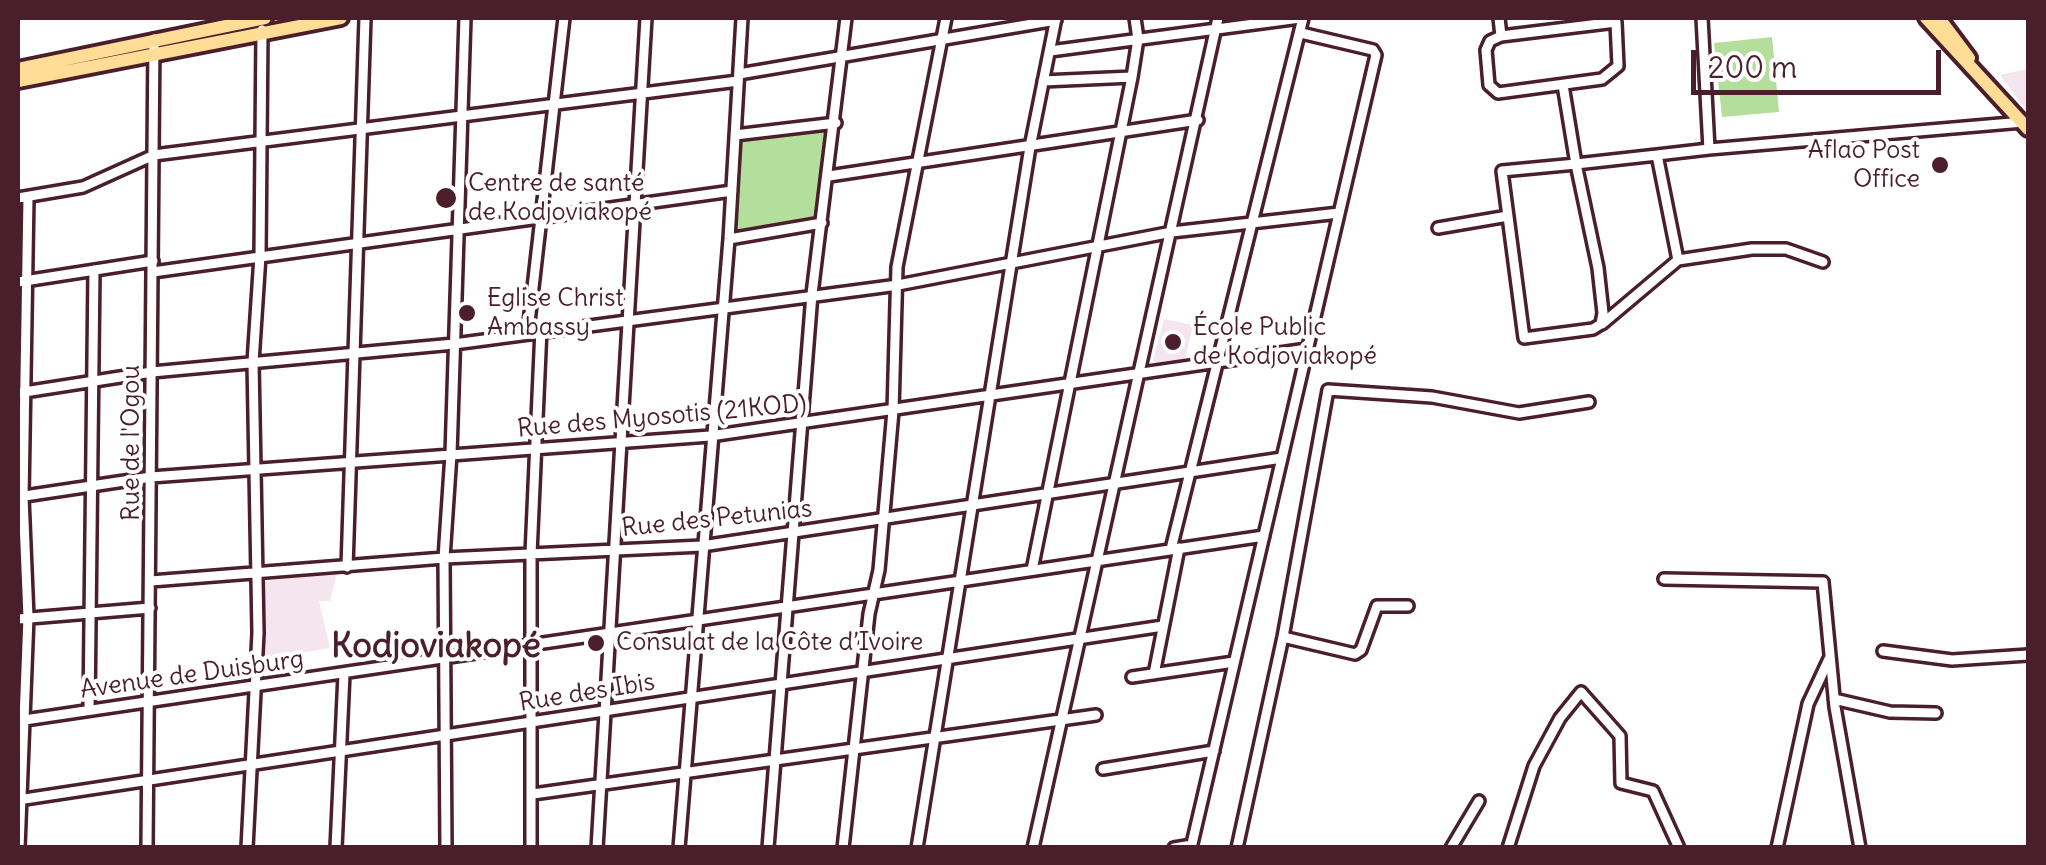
<!DOCTYPE html>
<meta charset="utf-8">
<style>
body{margin:0}
#map{position:relative;width:2046px;height:865px;overflow:hidden;background:#fff;font-family:Delius,sans-serif}
canvas{display:block}
.frame{position:absolute;inset:0;border:20px solid #4a1f2b;pointer-events:none}
.scale{position:absolute;left:1691px;top:50px;width:250px;height:45px;box-sizing:border-box;border:5px solid #4a1f2b;border-top:0;padding-left:12px;font-size:30px;line-height:35px;white-space:nowrap;color:#4a1f2b;-webkit-text-stroke:8px #fff;paint-order:stroke}
</style>
<div id="map">
<canvas width="2046" height="865"></canvas>
<div class="frame"></div>
<div class="scale">200 m</div>
</div>
<script>
const context = document.querySelector('canvas').getContext('2d');
context.lineJoin = 'round';
function fillPath(path, color) { context.fillStyle = color; context.fill(path, 'evenodd'); }
const shape = rows => new Path2D(rows.map(r => 'M' + r).join(''));
function stroke(path, color, width, dash) { context.strokeStyle = color; context.lineWidth = width; context.lineCap = dash ? 'butt' : 'round'; context.setLineDash(dash || []); context.stroke(path); }
function label(font, color, halo, rows, align = 'center') {
  context.font = font + ' Delius,sans-serif'; context.lineWidth = 8; context.setLineDash([]); context.textBaseline = 'middle'; context.strokeStyle = halo; context.fillStyle = color; for (const [text, x, y, turn = 0] of rows) {
    context.save(); context.translate(x, y); context.rotate((+turn || 0) * Math.PI / 180); context.textAlign = isNaN(turn) ? turn : align; if (halo) context.strokeText(text, 0, 0); context.fillText(text, 0, 0); context.restore();
  }
}
fillPath(shape([
 [2028,69,2028,113,2000,75],
 [1164,319,1193,325,1185,359,1157,364,1153,361],
 [338,569,330,601,319,601,330,648,262,659,262,582]
]), '#f4e5ee');
fillPath(shape([
 [1772,37,1779,112,1722,117,1714,43],
 [829,125,816,221,735,235,742,137]
]), '#b3de9b');
const minor = shape([
 [1499,18,1501,36,1616,22,1618,66,1602,79,1498,93,1489,85,1486,50,1490,41,1501,36],
 [1702,18,1709,149],
 [1050,51,1300,18],
 [739,74,1056,20],
 [1043,81,1132,77],
 [1563,85,1576,164,1598,268,1603,313,1601,324,1593,329,1524,338,1502,171,1576,164,1657,155,1709,149,2023,122],
 [735,135,836,123],
 [1657,155,1678,260],
 [829,176,1198,120],
 [18,198,83,187,154,155,738,81],
 [1438,228,1508,216],
 [729,239,822,223],
 [153,272,732,191],
 [18,282,153,261],
 [1602,324,1678,260,1752,249,1786,249,1823,262],
 [528,331,564,18],
 [18,393,152,372,454,344,898,285,1172,232,1339,213],
 [18,497,151,477,710,436,1307,349],
 [1171,549,1303,18],
 [347,567,365,18],
 [1032,570,1132,77,1138,39,1135,18],
 [1664,579,1823,582,1835,707,1860,848],
 [151,581,444,558,702,546,1282,458],
 [18,619,150,608],
 [1283,637,1355,654,1361,650,1377,606,1408,606],
 [1883,651,1952,660,2028,655],
 [1154,674,1179,548],
 [1132,677,1234,662],
 [1834,699,1890,712,1936,713],
 [89,710,94,270],
 [18,721,1264,536],
 [1103,769,1214,751],
 [533,794,1096,715],
 [18,800,1163,626],
 [19,848,28,617,23,497,28,197],
 [147,848,154,39],
 [247,848,258,633,253,362,260,256,262,30],
 [336,848,344,674],
 [446,848,444,558,451,454,465,18],
 [531,848,531,554,541,329],
 [597,848,646,18],
 [679,848,729,239,742,18],
 [768,848,812,294,846,18],
 [843,848,869,614,879,570,893,411,897,267,946,18],
 [917,848,1030,147,1056,18],
 [1033,848,1218,18],
 [1174,848,1192,845],
 [1191,848,1376,55,1373,50,1301,33],
 [1237,848,1283,637,1328,390,1432,397,1519,413,1589,402],
 [1451,848,1479,801],
 [1508,848,1534,766,1560,718,1581,692,1620,736,1621,783,1653,791,1679,848],
 [1777,848,1808,704,1829,659]
]);
const highway = shape([
 [1926,18,2028,129],
 [1939,18,1969,58],
 [18,69,265,18],
 [18,81,341,18]
]);
stroke(minor, '#4a1f2b', 16);
stroke(highway, '#4a1f2b', 20);
stroke(minor, '#fff', 9);
stroke(highway, '#ffdd96', 12);
for (const [x, y, r, color] of [
 [1940,165,10,"#4a1f2b"],
 [446,198,12,"#4a1f2b"],
 [467,313,10,"#4a1f2b"],
 [1173,342,10,"#4a1f2b"],
 [596,643,10,"#4a1f2b"]
]) { const dot = new Path2D(); dot.arc(x, y, r, 0, 2 * Math.PI); context.fillStyle = color; context.fill(dot); stroke(dot, '#fff', 4); }
label('25px', '#4a1f2b', '#fff', [
 ["Aflao Post",1920,151,"right"],
 ["Office",1920,180,"right"],
 ["Centre de santé",468,184],
 ["de Kodjoviakopé",468,213],
 ["Eglise Christ",487,299],
 ["Ambassy",487,328],
 ["École Public",1193,328],
 ["de Kodjoviakopé",1193,357],
 ["Consulat de la Côte d’Ivoire",616,643]
], 'left');
label('25px', '#4a1f2b', '#fff', [
 ["Rue des Myosotis (21KOD)",662,417,-5],
 ["Rue de l'Ogou",132,443,-90],
 ["Rue des Petunias",717,519,-6],
 ["Avenue de Duisburg",192,675,-8],
 ["Rue des Ibis",587,693,-9]
]);
label('bold 35px', '#4a1f2b', '#fff', [
 ["Kodjoviakopé",436,647]
]);
</script>
